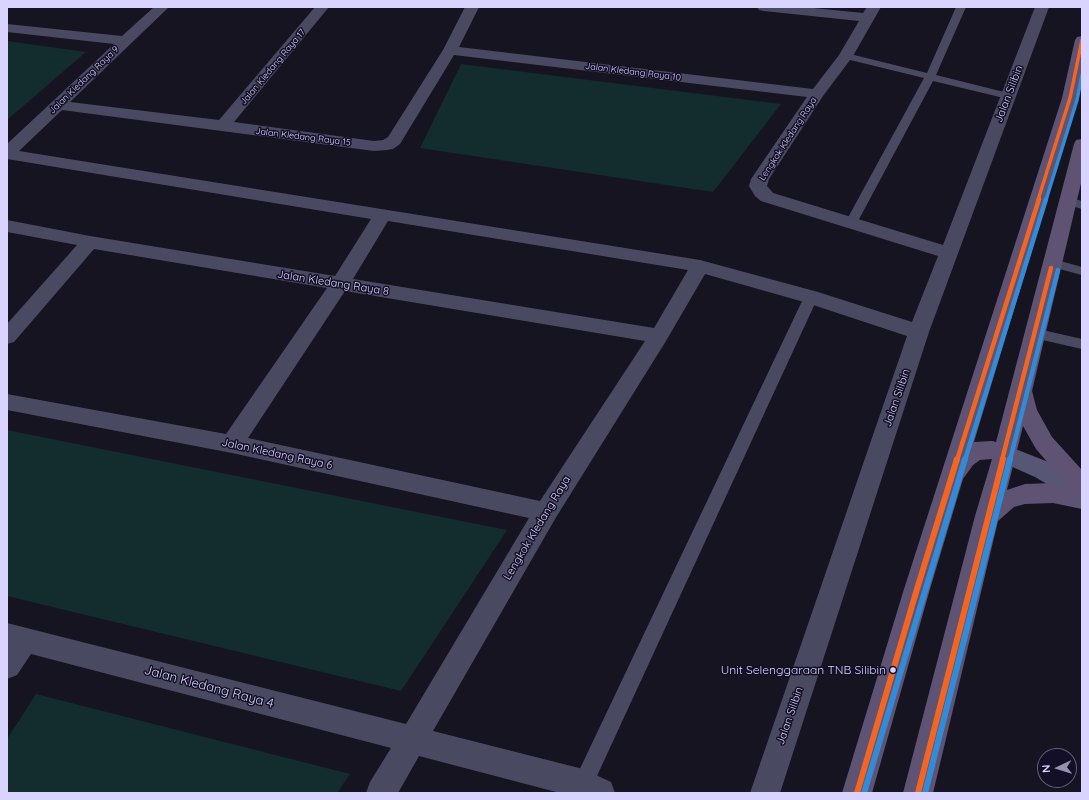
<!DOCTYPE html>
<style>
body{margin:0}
#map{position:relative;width:1089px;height:800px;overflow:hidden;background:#161421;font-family:Quicksand,sans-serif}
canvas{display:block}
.frame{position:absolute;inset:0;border:8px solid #d9d4ff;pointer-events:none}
.north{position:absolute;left:1037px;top:748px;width:40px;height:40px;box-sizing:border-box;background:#130f26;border:1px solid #625e7d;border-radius:50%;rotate:266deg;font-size:11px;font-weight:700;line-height:16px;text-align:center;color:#d9d4ff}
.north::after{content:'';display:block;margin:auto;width:14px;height:18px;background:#9591b1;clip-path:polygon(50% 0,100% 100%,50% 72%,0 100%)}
</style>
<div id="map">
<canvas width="1089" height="800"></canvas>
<div class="frame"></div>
<div class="north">N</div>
</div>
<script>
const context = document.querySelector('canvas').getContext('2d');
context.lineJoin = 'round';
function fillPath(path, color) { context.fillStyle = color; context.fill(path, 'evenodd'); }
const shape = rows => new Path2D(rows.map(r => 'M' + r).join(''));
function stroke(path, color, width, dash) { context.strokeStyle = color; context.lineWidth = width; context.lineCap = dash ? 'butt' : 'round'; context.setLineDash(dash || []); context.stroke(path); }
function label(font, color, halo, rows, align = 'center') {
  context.font = font + ' Quicksand,sans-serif'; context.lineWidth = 3; context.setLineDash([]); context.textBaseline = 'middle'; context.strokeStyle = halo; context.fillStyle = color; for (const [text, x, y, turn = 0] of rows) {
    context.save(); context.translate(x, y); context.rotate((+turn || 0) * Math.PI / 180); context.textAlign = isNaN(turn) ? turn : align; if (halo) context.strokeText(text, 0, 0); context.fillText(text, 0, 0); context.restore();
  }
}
fillPath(shape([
 [7,41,86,52,7,120],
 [461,64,781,104,713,192,420,148],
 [7,430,507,530,401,691,7,596],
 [36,694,350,774,337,793,7,793,7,739]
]), '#132c2d');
fillPath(shape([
 [956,7,966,7,936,75,1012,94,1013,96,1008,99,933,81,857,223,855,226,847,226,845,223,924,78,842,58,841,56,846,53,927,73,956,7],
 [1068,197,1082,201,1082,209,1064,204,1062,201,1064,198,1068,197],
 [1053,259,1082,267,1082,275,1048,266,1046,263,1048,260,1053,259],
 [811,292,816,294,818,297,590,791,586,793,576,791,573,784,576,777,804,297,806,294,811,292],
 [1034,328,1082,339,1082,349,1029,337,1027,333,1029,329,1034,328]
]), '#4a4962');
fillPath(shape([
 [154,7,169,7,70,102,219,120,315,7,329,7,234,122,374,141,383,140,388,137,443,50,465,7,479,7,459,47,813,89,839,55,859,21,764,11,759,10,757,7,803,7,863,13,867,7,881,7,853,56,823,96,769,179,767,186,773,193,943,245,1035,7,1049,7,929,332,780,793,750,793,907,336,804,302,705,274,666,341,555,519,433,731,583,769,611,782,615,793,560,793,419,756,398,793,366,793,370,782,391,748,31,654,17,675,7,679,7,623,406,724,529,518,232,453,7,410,7,394,226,434,327,288,94,249,14,342,7,344,7,324,77,245,7,232,7,220,90,236,335,276,371,219,7,159,7,144,114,44,7,32,7,24,122,36,154,7],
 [454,55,807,97,751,179,749,186,755,196,761,201,938,256,912,322,818,292,700,260,19,151,62,110,374,151,387,150,393,149,400,144,454,55],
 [388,221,688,270,654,328,353,279,388,221],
 [345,291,645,341,540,501,248,438,345,291]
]), '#4a4962');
fillPath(shape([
 [1005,445,1051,463,1082,481,1082,503,1074,500,1035,477,997,460,993,454,997,448,1005,445]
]), '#575674');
fillPath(shape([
 [1082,36,1082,77,1078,98,974,442,992,441,996,442,1074,144,1076,140,1082,139,1082,179,1032,391,1037,410,1052,437,1082,470,1082,509,1053,503,1025,504,1014,507,998,521,933,793,903,793,975,516,992,459,980,460,973,465,963,479,930,589,872,793,842,793,904,589,1062,98,1075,40,1077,37,1082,36],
 [1023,426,1036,449,1068,486,1053,483,1025,484,1007,490,1023,426]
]), '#5e5373');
stroke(shape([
 [1038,200,1070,98,1082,40]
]), '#f26522', 3.5);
stroke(shape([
 [957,460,1039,199],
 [1002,460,1051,268]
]), '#f26522', 4.5);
stroke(shape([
 [857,793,917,589,957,459],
 [918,793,1003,459]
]), '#f26522', 6);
stroke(shape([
 [1046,200,1077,100,1082,75]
]), '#338bd7', 3.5);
stroke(shape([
 [965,460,1046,199],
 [1010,460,1058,270]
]), '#338bd7', 4.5);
stroke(shape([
 [864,793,965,459],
 [925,793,1010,459]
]), '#338bd7', 6);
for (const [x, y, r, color] of [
 [893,670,3.5,"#d9d4ff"]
]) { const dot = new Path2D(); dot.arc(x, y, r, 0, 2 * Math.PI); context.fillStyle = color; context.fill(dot); stroke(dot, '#130f26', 1.5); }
label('9px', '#d9d4ff', '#130f26', [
 ["Jalan Kledang Raya 17",273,67,-50],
 ["Jalan Kledang Raya 10",633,72,7],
 ["Jalan Kledang Raya 9",84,80,-44],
 ["Jalan Kledang Raya 15",303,137,7],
 ["Lengkok Kledang Raya",788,139,-57]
]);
label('11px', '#d9d4ff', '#130f26', [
 ["Jalan Silibin",1009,94,-69],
 ["Jalan Kledang Raya 8",333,283,9],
 ["Jalan Silibin",897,398,-71],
 ["Jalan Kledang Raya 6",277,454,12],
 ["Lengkok Kledang Raya",537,528,-59],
 ["Jalan Silibin",790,716,-71]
]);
label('12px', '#d9d4ff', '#130f26', [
 ["Unit Selenggaraan TNB Silibin",886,670]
], 'right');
label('13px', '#d9d4ff', '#130f26', [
 ["Jalan Kledang Raya 4",209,687,15]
]);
</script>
